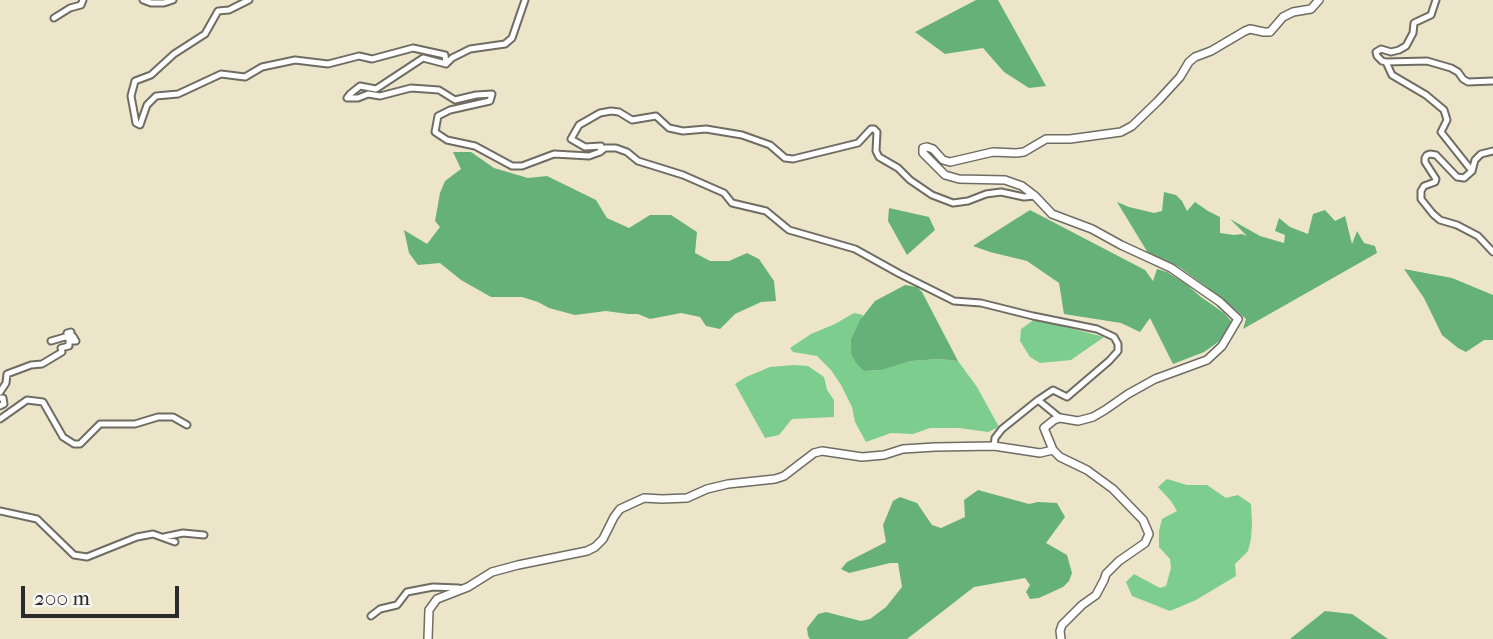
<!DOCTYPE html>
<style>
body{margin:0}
#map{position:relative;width:1493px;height:639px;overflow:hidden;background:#ece5ca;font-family:"IM FELL French Canon",serif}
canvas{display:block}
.scale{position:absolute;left:21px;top:586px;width:158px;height:32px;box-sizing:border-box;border:4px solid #2b2b2b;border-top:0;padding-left:9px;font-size:21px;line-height:24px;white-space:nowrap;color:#2b2b2b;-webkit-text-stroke:5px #f6f6f2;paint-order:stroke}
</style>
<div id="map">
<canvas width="1493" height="639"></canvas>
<div class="scale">200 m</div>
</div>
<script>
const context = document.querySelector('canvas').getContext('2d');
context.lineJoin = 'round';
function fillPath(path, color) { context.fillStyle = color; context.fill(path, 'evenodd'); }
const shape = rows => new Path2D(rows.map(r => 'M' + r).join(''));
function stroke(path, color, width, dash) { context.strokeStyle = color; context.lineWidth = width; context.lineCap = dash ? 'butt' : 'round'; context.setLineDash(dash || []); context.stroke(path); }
fillPath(shape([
 [854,313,863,315,851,339,864,371,882,370,911,361,939,359,958,361,977,387,999,427,988,432,959,428,930,428,913,434,891,433,866,442,855,422,852,407,841,385,831,370,817,356,793,352,790,348,811,334,835,324],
 [1035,319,1104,337,1071,360,1040,363,1030,357,1020,341,1021,329],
 [794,365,808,366,824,377,827,390,834,400,834,417,792,419,779,435,765,438,735,384,746,377,770,367],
 [1167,479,1187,485,1207,485,1226,498,1238,495,1251,504,1252,523,1251,539,1248,551,1235,564,1236,576,1196,600,1170,611,1132,596,1126,582,1134,574,1160,588,1166,586,1171,568,1170,559,1159,547,1159,531,1162,519,1177,511,1171,501,1158,487]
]), '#7dce8e');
fillPath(shape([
 [976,0,998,0,1046,86,1029,88,1004,72,983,48,945,54,915,32],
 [453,152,471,152,494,168,528,178,547,176,596,200,607,218,629,228,650,215,671,215,697,232,695,253,710,261,729,261,747,253,759,259,774,281,776,301,761,302,735,314,720,329,706,326,700,317,681,313,650,319,638,314,628,314,606,311,575,315,549,308,538,302,522,297,491,297,461,280,440,263,418,265,409,253,404,230,427,244,440,227,435,221,440,193,445,181,461,169],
 [1164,192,1176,195,1182,201,1187,211,1195,202,1208,211,1220,217,1220,233,1234,235,1242,234,1247,236,1230,219,1260,236,1284,243,1285,235,1275,231,1279,218,1290,227,1308,234,1313,214,1325,210,1335,221,1345,216,1352,244,1357,231,1364,243,1375,246,1377,253,1243,329,1246,319,1228,303,1220,299,1207,287,1179,267,1148,253,1117,202,1129,207,1154,213,1162,211],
 [889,208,929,217,935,230,907,255,888,221],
 [1030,210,1145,270,1153,281,1157,269,1167,272,1186,284,1201,297,1224,313,1231,321,1231,333,1204,352,1173,364,1150,318,1140,332,1121,323,1064,314,1059,283,1027,261,990,252,973,246],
 [1404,269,1452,278,1493,295,1493,340,1484,340,1466,352,1458,348,1442,335,1424,298],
 [905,285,917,287,922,292,958,361,939,359,911,361,882,370,864,371,856,363,851,353,851,339,860,320,875,301],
 [978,490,1029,504,1038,502,1057,503,1065,517,1046,543,1067,555,1072,573,1069,581,1063,587,1039,598,1030,599,1026,592,1030,585,1025,578,974,587,907,639,810,639,808,636,807,628,818,614,826,612,861,621,870,619,886,607,902,587,898,563,890,563,849,573,841,569,847,562,886,542,883,525,893,501,900,497,917,503,932,525,941,528,965,517,964,500],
 [1325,611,1352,614,1388,639,1290,639]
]), '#66b179');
const street = shape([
 [143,0,151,3,164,3,173,0],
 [249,0,229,10,218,11,205,34,174,54,151,75,135,81,131,96,136,123,140,125,147,105,156,96,178,94,221,74,245,77,262,67,295,60,328,64,359,56,372,59,413,48,445,55,446,64],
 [1436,0,1431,15,1414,23,1413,33,1406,46,1399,50,1391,52,1381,49,1376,52,1377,56,1382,61,1386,62,1392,75,1426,95,1444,110,1447,120,1441,132,1472,171,1464,178,1457,177,1436,155,1430,154,1427,155,1425,158,1425,162,1436,179,1435,182,1424,186,1421,191,1421,199,1433,214,1440,220,1457,225,1478,236,1493,252],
 [54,18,70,8,81,5,83,0],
 [1386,62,1427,61,1451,68,1458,72,1463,79,1468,82,1493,81],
 [446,64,423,58,376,89,360,86,350,94,347,98,358,98,368,94,380,96,411,88,439,90,455,100,476,95,492,94,490,101,450,110,438,116,435,132,447,140,475,146,512,166,522,166,554,154,589,156,600,152,601,146,585,147,571,139,579,125,600,113,611,111,619,112,632,120,656,116,669,128,683,131,706,129,742,135,770,145,785,158,793,159,858,143,871,129,874,129,877,132,876,151,879,157,898,168,910,180,932,195,953,203,968,201,986,194,1001,192,1024,197,1035,196],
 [446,64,452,58,470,49,505,44,512,38,525,0],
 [600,152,605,148,616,148,627,152,638,161,683,175,724,193,732,203,766,211,789,230,855,249,900,274,954,301,981,303,1033,316,1097,329,1114,337,1118,344,1118,351,1109,361,1067,397,1053,390,1038,400,1060,418],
 [1472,171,1475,160,1481,154,1493,151],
 [51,341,65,337,74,339],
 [0,392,6,383,7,374,31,365,42,364,62,352,61,348,69,346,69,341,76,341,73,336,67,333,71,332],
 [0,398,3,398,4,404,0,406],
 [0,419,27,400,43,402,63,437,74,444,80,444,100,424,135,424,158,417,173,417,187,425],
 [994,446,995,438,1002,429,1038,400],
 [0,511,37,519,74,555,87,557,137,537,153,534,175,542],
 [164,537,183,533,204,535],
 [371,616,380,609,397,605,407,592,433,587,459,588]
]);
const secondary = shape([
 [428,639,429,610,437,599,468,587,492,572,518,565,587,551,595,547,603,539,614,517,620,509,644,498,662,499,687,498,707,489,728,484,775,479,784,476,814,453,822,451,862,457,884,455,903,449,935,447,994,446,1040,453,1053,450],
 [1061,639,1060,631,1062,625,1082,605,1096,595,1104,580,1106,574,1119,561,1145,543,1149,534,1143,520,1113,489,1087,470,1060,457,1053,450,1044,428,1054,420,1060,418,1078,421,1093,417,1105,410,1128,394,1155,379,1207,360,1222,346,1238,319,1220,302,1171,268,1121,245,1092,229,1052,214,1035,196,1022,186,1005,180,959,179,945,175,923,153,923,148,927,147,933,149,943,160,950,162,993,152,1016,153,1024,152,1046,139,1070,139,1121,132,1132,126,1158,101,1180,77,1189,62,1195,57,1211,51,1245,31,1250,29,1264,32,1270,32,1283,17,1293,12,1311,9,1319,0]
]);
stroke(street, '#6f6c63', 9);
stroke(secondary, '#6f6c63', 10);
stroke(street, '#fff', 5);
stroke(secondary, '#fff', 7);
</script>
